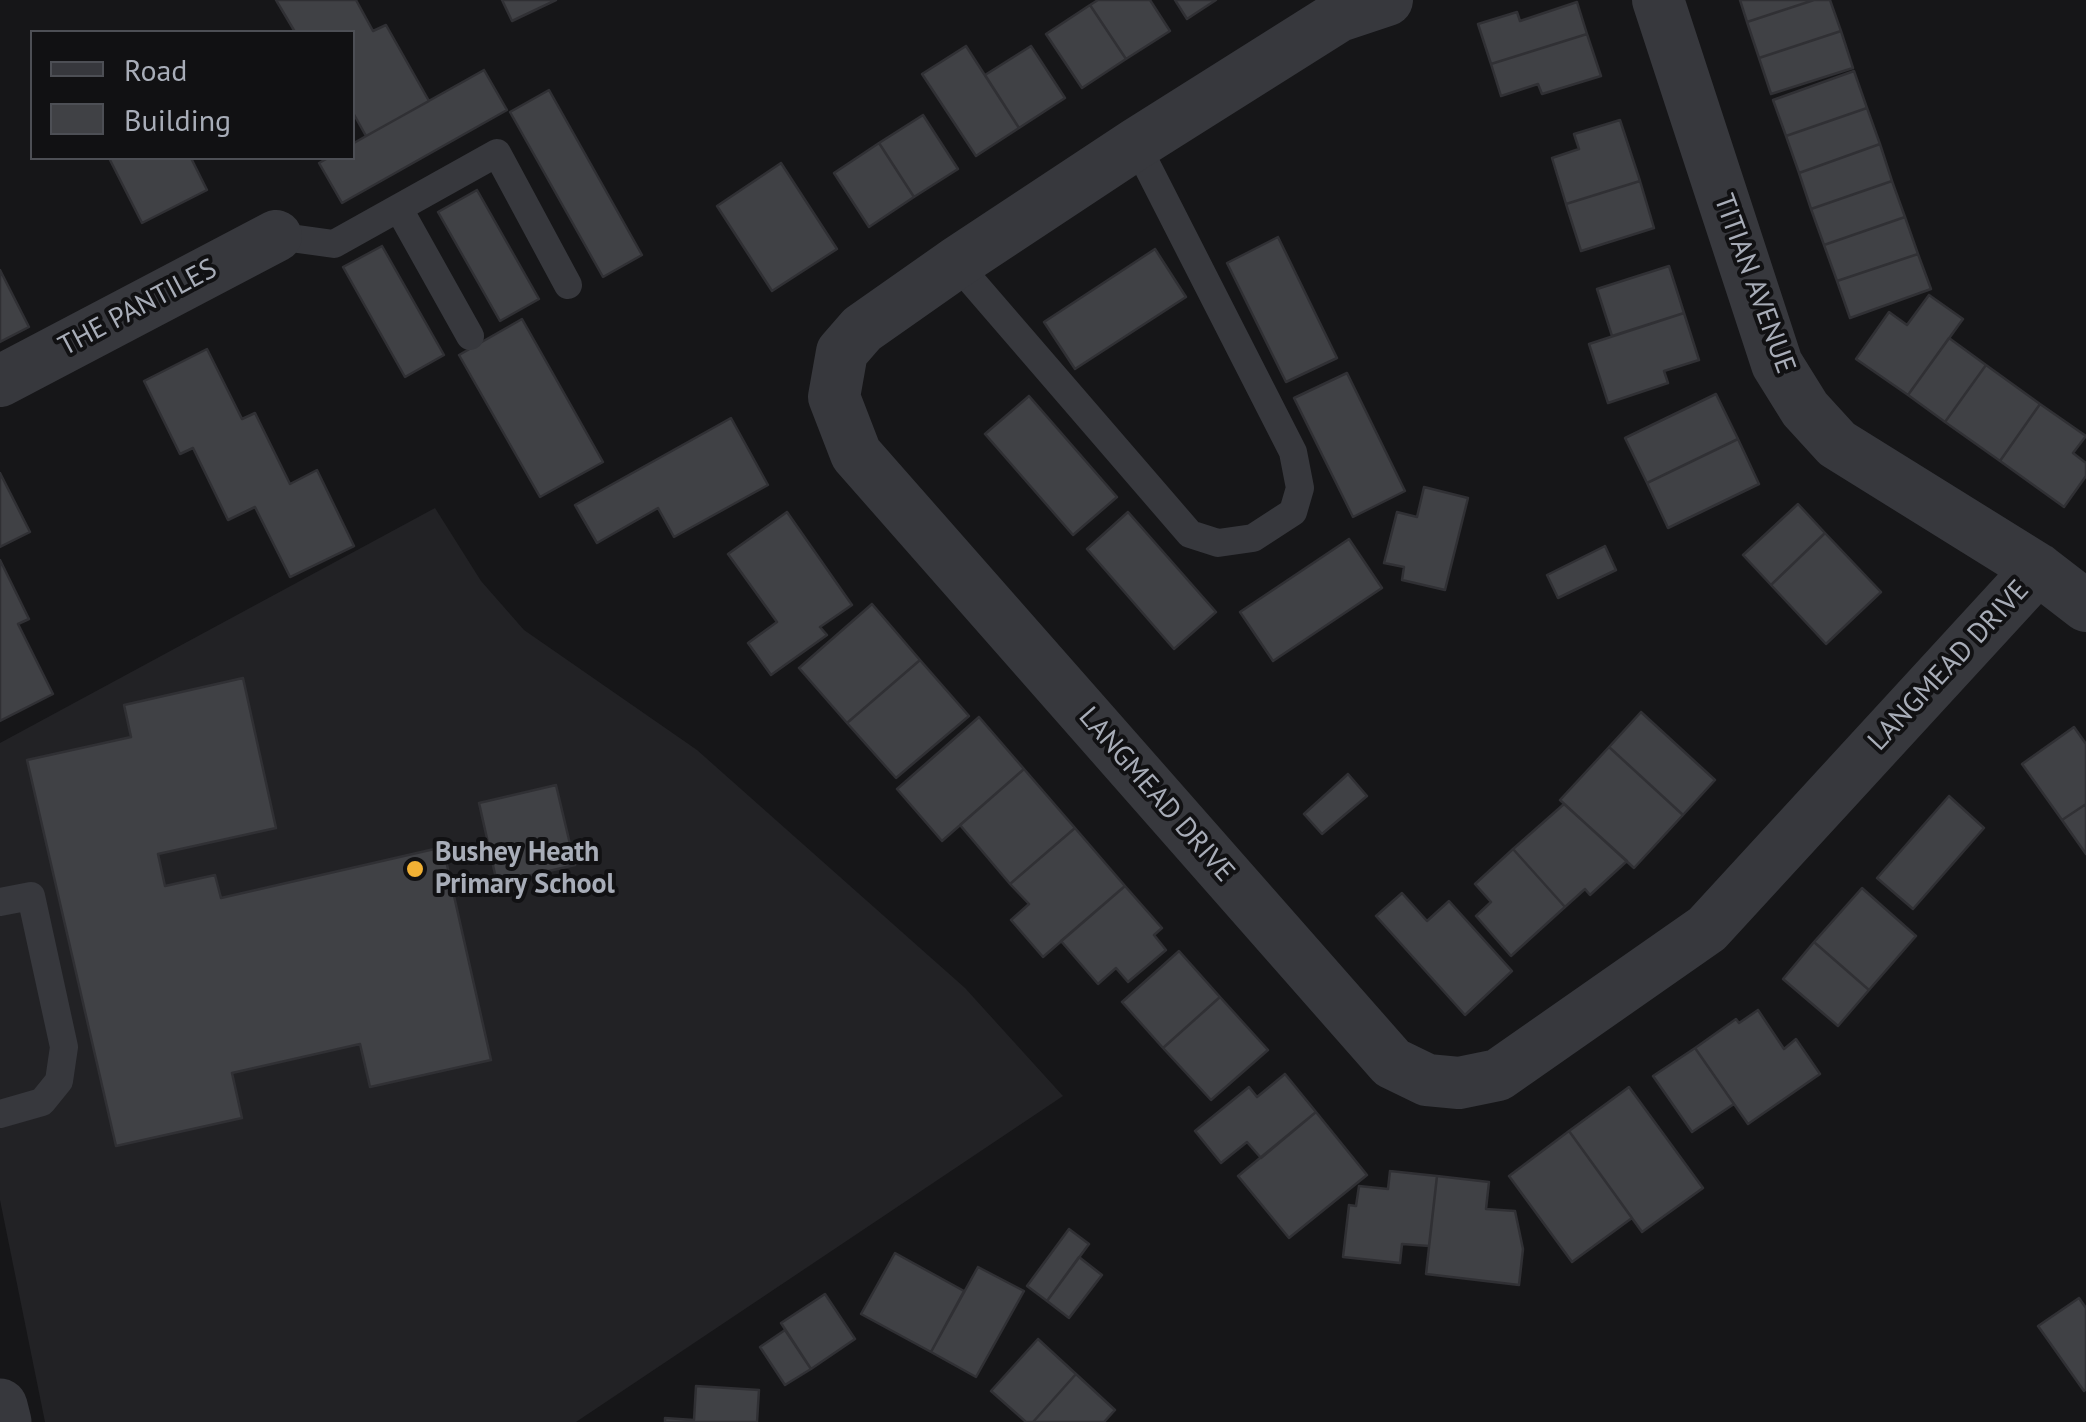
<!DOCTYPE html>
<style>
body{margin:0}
#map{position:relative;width:2086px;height:1422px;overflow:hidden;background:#161618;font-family:"PT Sans",sans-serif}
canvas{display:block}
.legend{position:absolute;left:30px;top:30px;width:325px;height:130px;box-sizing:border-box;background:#111113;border:2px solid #4d4f55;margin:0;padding:12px 18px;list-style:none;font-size:30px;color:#a8adb8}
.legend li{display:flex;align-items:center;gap:20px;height:50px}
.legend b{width:50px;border:2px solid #4d4f55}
</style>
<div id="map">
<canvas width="2086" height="1422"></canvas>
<ul class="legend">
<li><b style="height:12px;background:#37383d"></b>Road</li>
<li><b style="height:28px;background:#404145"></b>Building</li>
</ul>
</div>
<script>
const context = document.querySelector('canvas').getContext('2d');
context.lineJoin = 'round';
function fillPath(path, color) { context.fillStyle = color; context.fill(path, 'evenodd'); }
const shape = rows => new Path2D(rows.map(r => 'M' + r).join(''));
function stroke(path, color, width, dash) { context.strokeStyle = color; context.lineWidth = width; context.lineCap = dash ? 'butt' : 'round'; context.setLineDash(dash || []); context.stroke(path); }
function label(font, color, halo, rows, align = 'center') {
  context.font = font + ' "PT Sans",sans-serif'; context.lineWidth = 8; context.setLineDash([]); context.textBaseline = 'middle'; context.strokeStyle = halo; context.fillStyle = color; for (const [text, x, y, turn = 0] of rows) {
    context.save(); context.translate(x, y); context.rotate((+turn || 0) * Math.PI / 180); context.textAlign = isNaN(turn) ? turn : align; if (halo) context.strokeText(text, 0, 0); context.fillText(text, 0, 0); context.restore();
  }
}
fillPath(shape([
 [435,508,481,581,524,630,697,750,965,988,1063,1096,576,1422,45,1422,0,1200,0,743]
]), '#222225');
const building = shape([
 [276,0,356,0,373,31,386,25,429,101,366,136,352,111,352,32,295,32,276,0],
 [502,0,556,0,512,21,502,0],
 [1098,0,1150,0,1170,31,1126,59,1090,5,1098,0],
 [1175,0,1216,0,1187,19,1175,0],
 [1740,0,1814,0,1747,22,1740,0],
 [1814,0,1830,0,1841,31,1759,58,1747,22,1814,0],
 [1577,2,1587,34,1491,64,1478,24,1517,12,1520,21,1577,2],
 [1090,5,1126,59,1082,88,1046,34,1090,5],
 [1841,31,1853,68,1771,94,1759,58,1841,31],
 [1587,34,1601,76,1542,94,1538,84,1501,96,1491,64,1587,34],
 [966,46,1019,128,976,156,922,74,966,46],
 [1031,46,1065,98,1019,128,985,75,1031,46],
 [484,70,507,110,342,203,319,163,328,158,352,158,352,144,484,70],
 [1854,71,1867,108,1786,136,1773,100,1854,71],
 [549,90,642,255,603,277,510,112,549,90],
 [1867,108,1880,144,1799,173,1786,136,1867,108],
 [923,115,958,169,914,197,879,143,923,115],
 [1620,120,1640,181,1566,204,1552,158,1579,149,1574,134,1620,120],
 [879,143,914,197,869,227,834,173,879,143],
 [1880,144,1892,181,1811,209,1799,173,1880,144],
 [109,158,191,158,207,190,142,223,109,158],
 [781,163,837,249,772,291,717,206,781,163],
 [1640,181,1654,228,1581,251,1566,204,1640,181],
 [1892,181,1905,217,1824,245,1811,209,1892,181],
 [477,190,539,299,500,321,438,212,477,190],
 [1905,217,1918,254,1837,281,1824,245,1905,217],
 [1278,237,1337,358,1286,382,1227,263,1278,237],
 [382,246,444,355,405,377,343,267,382,246],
 [1155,249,1186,297,1075,369,1044,322,1155,249],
 [1918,254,1931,289,1850,318,1837,281,1918,254],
 [1669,266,1684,313,1612,336,1597,289,1669,266],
 [0,270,29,327,0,342,0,270],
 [1929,295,1963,319,1908,395,1856,359,1889,312,1907,325,1929,295],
 [1684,313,1699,360,1664,371,1668,383,1608,403,1589,344,1684,313],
 [522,319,603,462,540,497,459,355,522,319],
 [1949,338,1986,365,1945,422,1908,395,1949,338],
 [207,349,242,419,255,413,290,484,317,470,354,546,290,577,255,507,228,520,193,448,180,454,144,381,207,349],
 [1986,365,2040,404,2000,461,1945,422,1986,365],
 [1347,373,1405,491,1353,517,1294,398,1347,373],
 [1716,394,1738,439,1647,483,1625,438,1716,394],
 [1029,396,1117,497,1073,535,985,434,1029,396],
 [2040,404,2086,436,2073,453,2086,463,2086,476,2064,507,2000,461,2040,404],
 [731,418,768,485,674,537,658,508,597,543,575,505,731,418],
 [1738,439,1759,484,1668,528,1647,483,1738,439],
 [0,473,30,532,0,547,0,473],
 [1424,487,1468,498,1445,590,1402,580,1404,567,1384,563,1397,512,1417,517,1424,487],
 [1798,504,1825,533,1771,585,1743,555,1798,504],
 [787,512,852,605,820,627,827,635,771,675,748,643,777,622,728,554,787,512],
 [1128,512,1216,612,1174,649,1087,549,1128,512],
 [1825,533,1881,592,1826,644,1771,585,1825,533],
 [1349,539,1382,588,1273,661,1240,612,1349,539],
 [1605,546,1616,570,1558,598,1547,575,1605,546],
 [0,560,29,619,18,624,53,694,0,721,0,560],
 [872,604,920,660,847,723,799,668,872,604],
 [920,660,969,716,896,778,847,723,920,660],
 [243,678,276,828,158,854,165,886,215,875,221,898,443,847,491,1060,370,1087,360,1044,232,1073,242,1118,116,1146,27,760,131,737,124,705,243,678],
 [1641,712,1715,780,1683,815,1609,747,1641,712],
 [979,717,1024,769,942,841,897,789,979,717],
 [2074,727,2086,744,2086,804,2062,820,2022,764,2074,727],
 [1609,747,1683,815,1634,868,1560,800,1609,747],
 [1024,769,1075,828,1010,884,960,825,1024,769],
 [1348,774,1367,796,1322,834,1304,814,1348,774],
 [556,785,575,865,497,883,479,803,556,785],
 [1949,796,1984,828,1913,909,1877,878,1949,796],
 [1564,804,1627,861,1590,895,1585,889,1565,907,1513,849,1564,804],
 [2086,804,2086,854,2062,820,2086,804],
 [1075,828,1125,886,1043,957,1011,920,1029,904,1010,884,1075,828],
 [1513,849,1565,907,1511,956,1476,916,1491,902,1475,884,1513,849],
 [1125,886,1162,928,1154,935,1166,950,1128,982,1116,968,1098,984,1061,941,1125,886],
 [1862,888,1916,936,1869,990,1814,942,1862,888],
 [1402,893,1427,921,1449,901,1512,971,1465,1015,1376,916,1402,893],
 [1814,942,1869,990,1838,1026,1783,979,1814,942],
 [1179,951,1220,997,1163,1048,1122,1002,1179,951],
 [1220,997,1268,1050,1211,1100,1163,1048,1220,997],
 [1758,1010,1784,1049,1796,1039,1820,1074,1748,1124,1695,1048,1736,1019,1739,1023,1758,1010],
 [1695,1048,1734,1104,1692,1132,1653,1076,1695,1048],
 [1285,1074,1316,1112,1261,1158,1247,1142,1221,1163,1195,1131,1249,1087,1257,1097,1285,1074],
 [1629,1087,1703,1188,1642,1232,1569,1131,1629,1087],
 [1316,1112,1367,1175,1289,1238,1238,1176,1316,1112],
 [1569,1131,1632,1218,1572,1262,1509,1176,1569,1131],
 [1390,1171,1437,1176,1429,1246,1402,1244,1400,1263,1343,1257,1349,1205,1356,1206,1359,1186,1388,1189,1390,1171],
 [1437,1176,1489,1182,1486,1209,1515,1211,1523,1249,1519,1285,1426,1274,1437,1176],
 [1069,1229,1089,1244,1047,1301,1027,1286,1069,1229],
 [895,1253,964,1291,931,1352,861,1314,895,1253],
 [1079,1257,1102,1275,1069,1318,1047,1301,1079,1257],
 [978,1267,1024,1291,976,1377,931,1352,978,1267],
 [825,1294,855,1339,811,1369,781,1323,825,1294],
 [2079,1298,2086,1308,2086,1389,2084,1391,2038,1326,2079,1298],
 [785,1330,811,1369,785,1385,760,1347,785,1330],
 [1038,1339,1076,1374,1033,1422,1026,1422,991,1391,1038,1339],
 [1076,1374,1115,1410,1104,1422,1033,1422,1076,1374],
 [696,1386,759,1390,757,1422,665,1422,665,1418,694,1420,696,1386]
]);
fillPath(building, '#404145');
stroke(building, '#303034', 2.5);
stroke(shape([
 [399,209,470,336],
 [276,236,334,244,497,153,568,285],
 [956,263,1190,534,1218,543,1253,538,1293,512,1300,488,1293,452,1136,144],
 [0,902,31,896,64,1047,59,1081,42,1102,0,1114]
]), '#37383d', 28);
stroke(shape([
 [1387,0,1339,16,1136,144,956,263,862,329,842,352,834,397,856,454,1392,1063,1427,1080,1459,1083,1498,1075,1707,929,2038,569],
 [1658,0,1777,364,1805,409,1837,444,2038,569,2086,606],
 [0,381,276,236]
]), '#37383d', 52);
stroke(shape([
 [0,1406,4,1422]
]), '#37383d', 55);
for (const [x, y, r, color] of [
 [415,869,10,"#f2b134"]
]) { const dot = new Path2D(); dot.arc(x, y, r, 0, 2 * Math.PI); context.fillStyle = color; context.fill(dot); stroke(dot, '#111113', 4); }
label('28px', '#a8adb8', '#111113', [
 ["TITIAN AVENUE",1754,284,70],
 ["THE PANTILES",138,308,-28],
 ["LANGMEAD DRIVE",1949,666,-47],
 ["LANGMEAD DRIVE",1156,795,49]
]);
label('bold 28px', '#a8adb8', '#111113', [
 ["Bushey Heath",435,853],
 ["Primary School",435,885]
], 'left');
</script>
